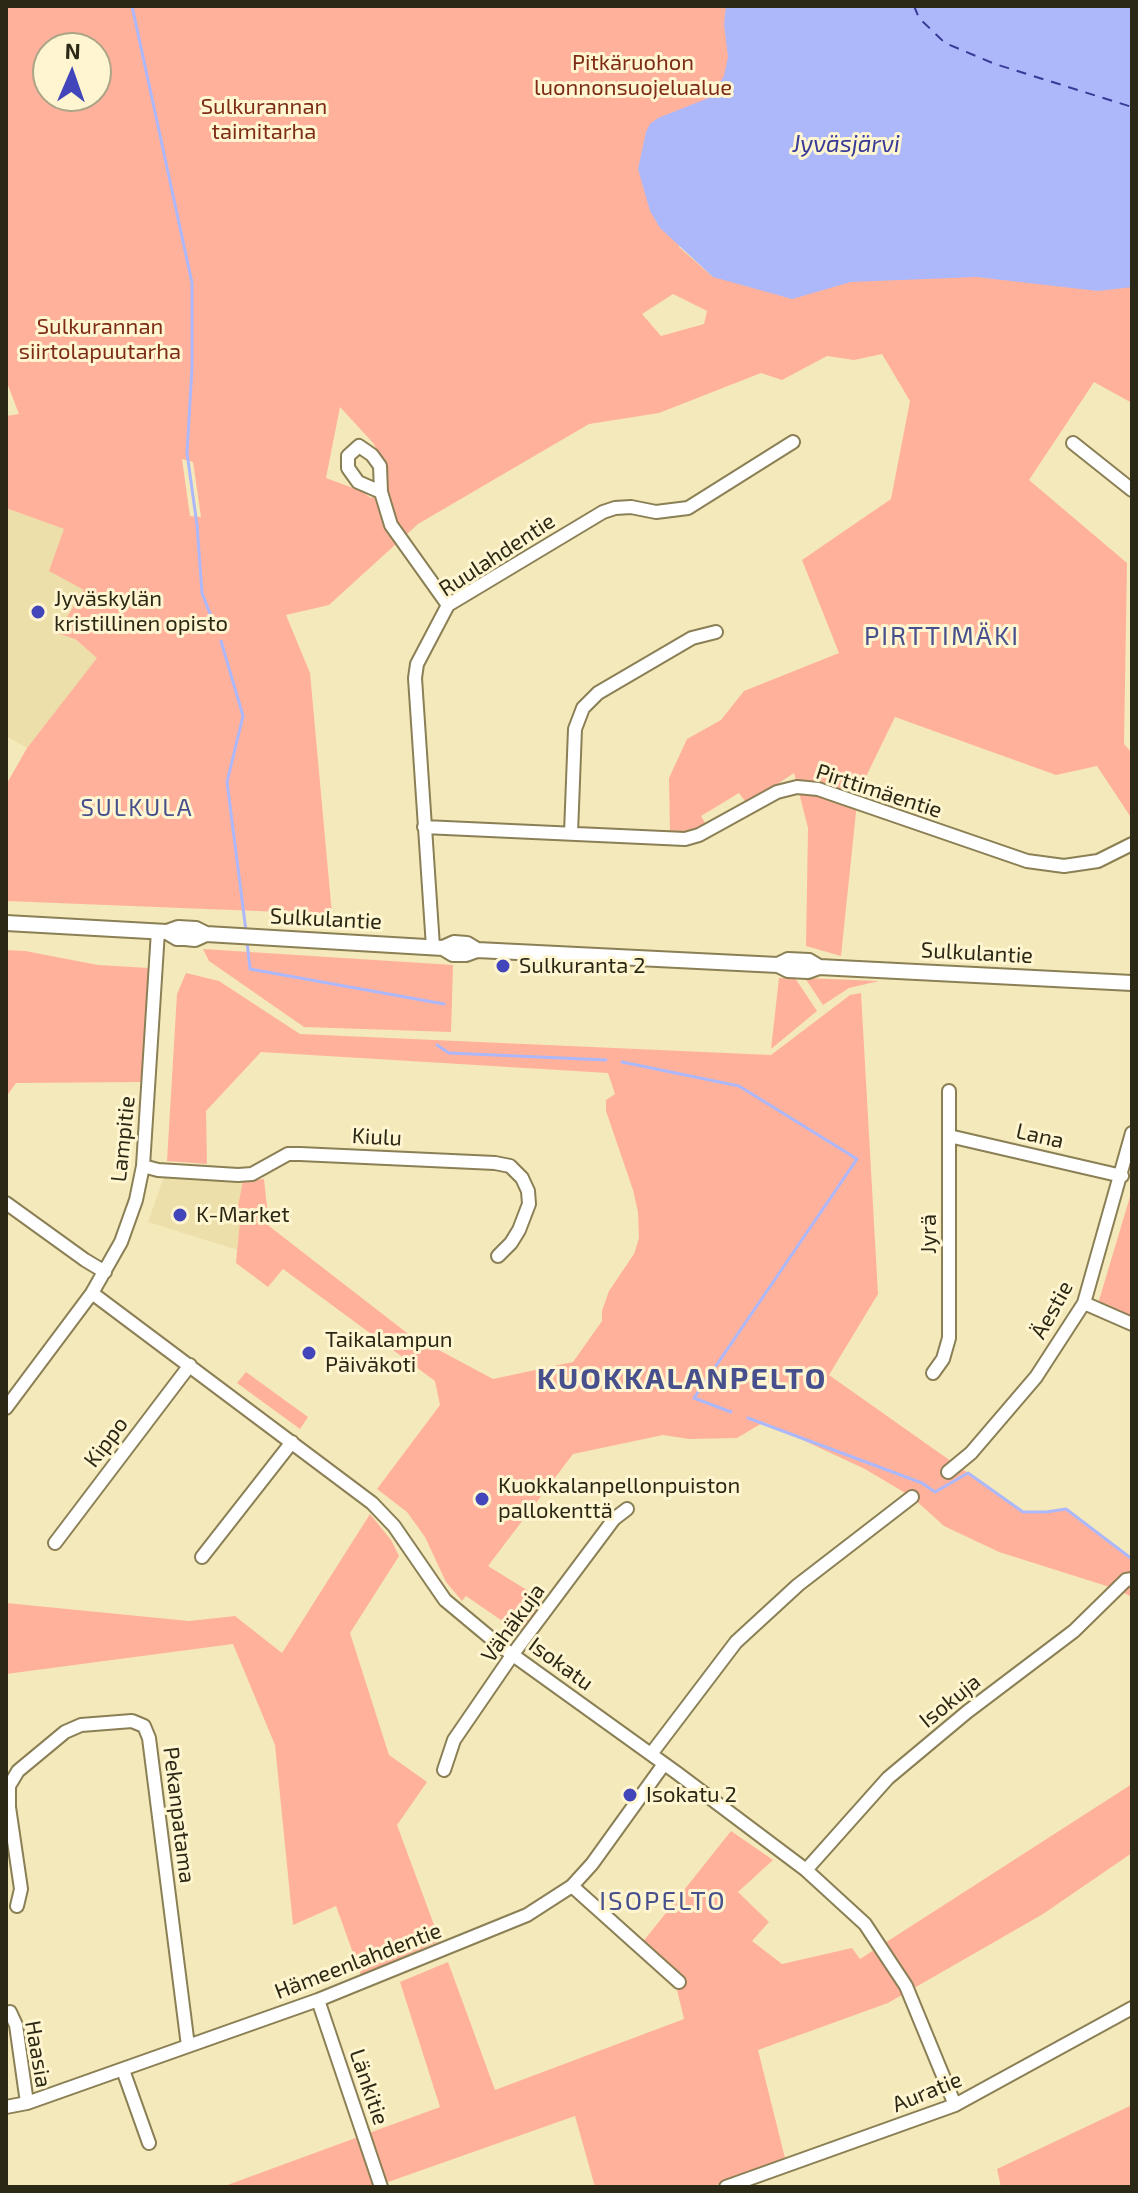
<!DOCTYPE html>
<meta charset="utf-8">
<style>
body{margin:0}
#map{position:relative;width:1138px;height:2193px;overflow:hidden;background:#f4e9ba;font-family:"Exo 2",sans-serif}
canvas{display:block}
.frame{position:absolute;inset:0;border:8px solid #2c2816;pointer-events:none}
.north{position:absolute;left:32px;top:32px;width:80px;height:80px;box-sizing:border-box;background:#fff6d1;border:2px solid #aba486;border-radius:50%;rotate:2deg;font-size:22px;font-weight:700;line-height:32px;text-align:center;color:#2c2816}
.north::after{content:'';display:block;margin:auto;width:28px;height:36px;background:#4346bb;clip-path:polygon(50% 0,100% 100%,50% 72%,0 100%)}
</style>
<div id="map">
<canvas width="1138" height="2193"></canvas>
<div class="frame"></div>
<div class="north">N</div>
</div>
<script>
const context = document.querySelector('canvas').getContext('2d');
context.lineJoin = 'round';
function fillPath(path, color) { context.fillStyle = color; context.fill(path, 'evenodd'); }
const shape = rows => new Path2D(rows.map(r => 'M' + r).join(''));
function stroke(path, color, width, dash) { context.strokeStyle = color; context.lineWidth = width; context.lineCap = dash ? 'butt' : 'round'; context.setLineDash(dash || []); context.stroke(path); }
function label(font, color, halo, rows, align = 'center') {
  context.font = font + ' "Exo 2",sans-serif'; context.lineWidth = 6; context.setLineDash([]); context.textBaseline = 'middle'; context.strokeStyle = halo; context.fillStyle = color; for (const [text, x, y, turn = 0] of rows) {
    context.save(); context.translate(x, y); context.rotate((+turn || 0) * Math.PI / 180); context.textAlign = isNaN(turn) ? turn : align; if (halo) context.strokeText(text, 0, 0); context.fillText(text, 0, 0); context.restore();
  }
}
fillPath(shape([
 [6,508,64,529,84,590,74,639,98,658,27,748,6,736],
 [164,1177,243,1181,235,1220,240,1221,238,1250,148,1222]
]), '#ecdfa9');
fillPath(shape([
 [6,6,771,6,679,247,713,277,1132,202,1132,403,1094,382,1029,480,1127,563,1124,744,1132,753,1132,819,1097,766,1056,775,895,717,858,793,841,956,806,946,808,828,794,773,747,804,739,793,701,816,707,826,695,831,670,833,669,778,687,739,721,720,744,691,839,653,802,560,891,499,910,401,882,354,854,360,827,356,782,380,761,373,659,413,589,424,418,524,329,605,286,615,310,673,332,914,6,901,6,785,27,748,97,658,75,639,57,633,84,590,49,571,64,529,6,508,6,416,19,414,6,380],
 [48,48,96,48,96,96,48,96],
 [673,294,707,311,704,324,661,336,642,314],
 [340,407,374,444,386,476,387,488,371,498,361,491,326,478],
 [182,459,193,462,201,517,190,516],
 [203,949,453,965,451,1032,304,1027,209,961],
 [6,950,25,951,98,965,149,968,142,1082,16,1083,6,1097],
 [186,973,219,981,300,1034,771,1055,850,995,861,993,878,1294,829,1375,1023,1512,1046,1512,1066,1509,1132,1559,1132,1597,1116,1589,999,1552,944,1526,912,1497,865,1469,764,1422,737,1438,689,1439,663,1435,573,1454,488,1566,543,1600,521,1634,466,1596,462,1601,446,1582,425,1537,407,1512,377,1489,440,1405,435,1381,283,1269,268,1287,236,1263,240,1221,235,1221,243,1181,264,1179,269,1226,407,1333,493,1379,573,1362,602,1321,602,1311,609,1291,634,1254,639,1238,638,1212,633,1190,606,1111,606,1100,615,1094,608,1073,261,1052,206,1111,207,1164,167,1161,177,994],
 [779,978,795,978,817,1011,771,1049],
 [805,978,879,981,849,988,823,1005],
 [1132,1190,1132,1323,1097,1307],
 [246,1372,308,1417,300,1429,237,1383],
 [370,1514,391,1540,399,1556,350,1633,389,1755,427,1782,397,1825,440,1941,361,1975,336,1906,293,1925,275,1745,233,1644,6,1674,6,1603,189,1621,235,1616,282,1653],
 [1132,1784,1132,1853,1043,1914,888,2003,758,2050,785,2158,711,2187,595,2187,575,2116,374,2187,222,2187,440,2107,400,1982,448,1962,495,2090,684,2019,677,1990,686,1980,642,1943,731,1831,773,1860,738,1892,769,1922,752,1941,782,1964,852,1948,860,1959],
 [1132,2105,1132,2187,1001,2187,997,2169]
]), '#ffb19c');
fillPath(shape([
 [726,6,1132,6,1132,287,1098,291,976,277,851,282,792,299,713,277,660,228,650,211,638,169,646,132,650,124,658,118,711,97,724,76,728,57,724,24]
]), '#acb8fa');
stroke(shape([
 [132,6,192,283,192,367,187,453,197,525,202,593,214,624],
 [221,641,243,716,227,782,246,931],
 [247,942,250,969,444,1004],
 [437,1045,449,1053,606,1060],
 [622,1062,739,1086,857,1159,694,1398,731,1412],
 [748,1418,922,1483,935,1492,968,1473,1023,1512,1046,1512,1066,1509,1132,1559]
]), '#acb8fa', 3);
stroke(shape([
 [914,6,919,18,945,43,995,64,1132,107]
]), '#373b97', 2, [10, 8]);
const minor = shape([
 [1073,443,1132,490],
 [381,492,358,482,348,468,348,456,359,446,372,455,380,466,381,492,391,525,448,605],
 [424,827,685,839,699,835,777,792,797,787,818,789,1027,861,1064,866,1098,861,1132,844],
 [571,833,575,729,583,708,598,693,692,638,716,632],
 [433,947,415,678,417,664,448,605,603,512,615,508,631,507,656,512,688,508,793,442],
 [949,1136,1122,1176],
 [143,1166,158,1170,238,1175,252,1174,288,1154,300,1154,495,1163,510,1166,522,1178,528,1191,529,1204,519,1230,511,1243,498,1256],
 [6,1203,85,1260,105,1272],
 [92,1293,372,1503,394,1526,445,1600,499,1645,677,1773,806,1870,865,1924,906,1986,955,2105],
 [1084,1303,1132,1324],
 [933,1373,943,1359,949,1338,949,1091],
 [6,1408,92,1293,121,1242,136,1200,143,1166,158,931],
 [948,1472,971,1453,1036,1377,1084,1303,1132,1133],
 [55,1543,190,1365],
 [202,1557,292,1442],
 [651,1754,736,1642,798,1585,912,1497],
 [444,1770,454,1740,513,1654,614,1519,627,1509],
 [6,1807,9,1807,9,1786,18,1771,65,1732,81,1725,132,1721,144,1726,149,1738,188,2046],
 [9,1807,21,1889,17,1906],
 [806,1870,888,1778,967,1712,1074,1631,1126,1580,1132,1579],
 [572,1886,679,1982],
 [318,2000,381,2187],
 [10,2012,16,2025,27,2103],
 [123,2070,149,2143],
 [6,2107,27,2103,318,2000,527,1915,572,1886,592,1864,664,1764],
 [726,2187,955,2105,1132,2008]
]);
const major = shape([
 [6,923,167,932,177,938,185,938,195,939,206,934],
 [167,932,178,928,196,929,206,934,443,948,453,954,466,954,477,950],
 [443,948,454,943,467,944,477,950,778,965,788,970,808,971,819,967,1132,983],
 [778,965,788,960,809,961,819,967]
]);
stroke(minor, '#8a7f55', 16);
stroke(major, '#8a7f55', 18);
stroke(minor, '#fff', 12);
stroke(major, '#fff', 14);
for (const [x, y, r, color] of [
 [38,612,8,"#4346bb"],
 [503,966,8,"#4346bb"],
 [180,1215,8,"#4346bb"],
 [309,1353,8,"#4346bb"],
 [482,1499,8,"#4346bb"],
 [630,1795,8,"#4346bb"]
]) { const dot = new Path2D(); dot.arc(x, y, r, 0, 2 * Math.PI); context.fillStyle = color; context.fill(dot); stroke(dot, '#fff6d1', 3); }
label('22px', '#7e2c16', '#fff6d1', [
 ["Pitkäruohon",633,63],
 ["luonnonsuojelualue",633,88],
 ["Sulkurannan",264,107],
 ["taimitarha",264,132],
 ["Sulkurannan",100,327],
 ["siirtolapuutarha",100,352]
]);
label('22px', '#2c2816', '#fff6d1', [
 ["Ruulahdentie",497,555,-33],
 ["Pirttimäentie",879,791,18],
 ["Sulkulantie",326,919,3],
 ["Sulkulantie",977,953,3],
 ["Lana",1040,1136,13],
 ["Kiulu",377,1137,3],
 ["Lampitie",123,1139,-84],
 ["Jyrä",929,1234,-90],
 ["Äestie",1052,1310,-61],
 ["Kippo",106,1442,-53],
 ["Vähäkuja",513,1623,-54],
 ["Isokatu",561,1664,36],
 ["Isokuja",950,1701,-39],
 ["Pekanpatama",179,1815,83],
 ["Hämeenlahdentie",358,1961,-21],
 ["Haasia",38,2054,80],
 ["Länkitie",369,2087,71],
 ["Auratie",927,2092,-22]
]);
label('22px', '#2c2816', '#fff6d1', [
 ["Jyväskylän",54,599],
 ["kristillinen opisto",54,624],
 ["Sulkuranta 2",519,966],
 ["K-Market",196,1215],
 ["Taikalampun",325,1340],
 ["Päiväkoti",325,1365],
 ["Kuokkalanpellonpuiston",498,1486],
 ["pallokenttä",498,1511],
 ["Isokatu 2",646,1795]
], 'left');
label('italic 24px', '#373b97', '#fff6d1', [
 ["Jyväsjärvi",846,144]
]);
context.letterSpacing = '2px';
label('24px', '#47508d', '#fff6d1', [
 ["SULKULA",137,808]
]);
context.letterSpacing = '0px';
context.letterSpacing = '2px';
label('26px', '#47508d', '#fff6d1', [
 ["PIRTTIMÄKI",942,636],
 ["ISOPELTO",663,1901]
]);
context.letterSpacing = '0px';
context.letterSpacing = '2px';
label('bold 30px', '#47508d', '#fff6d1', [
 ["KUOKKALANPELTO",682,1379]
]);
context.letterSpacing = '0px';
</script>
